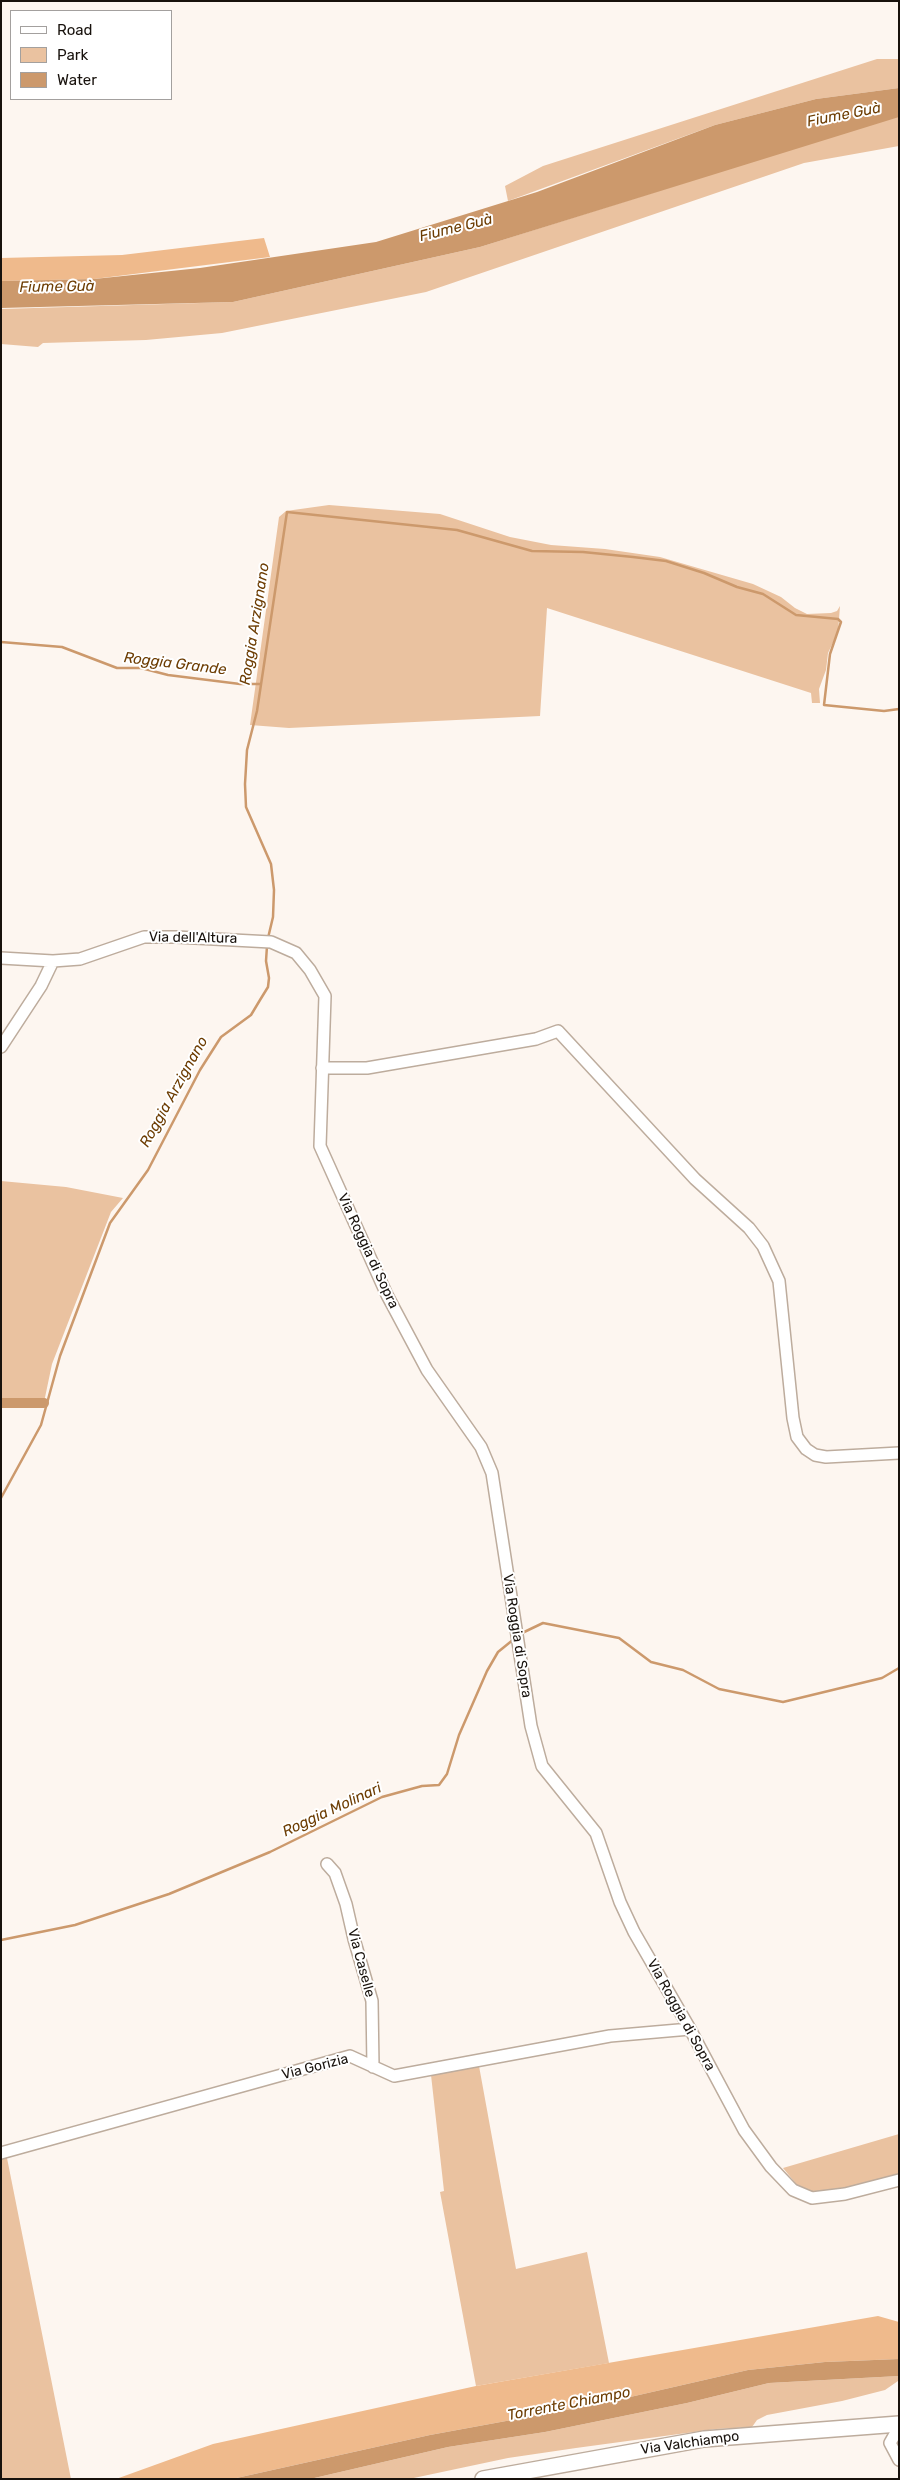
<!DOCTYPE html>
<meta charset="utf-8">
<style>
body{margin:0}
#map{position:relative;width:900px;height:2480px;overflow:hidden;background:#fdf6f0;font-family:Rubik,sans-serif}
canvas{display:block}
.frame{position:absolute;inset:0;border:2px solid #18120d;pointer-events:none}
.legend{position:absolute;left:10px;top:10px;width:162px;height:90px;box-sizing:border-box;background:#fff;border:1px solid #a3a09e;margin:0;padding:6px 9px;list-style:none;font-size:15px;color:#18120d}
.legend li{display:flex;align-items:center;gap:10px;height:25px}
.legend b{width:25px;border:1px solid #a3a09e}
</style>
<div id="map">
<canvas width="900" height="2480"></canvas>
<div class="frame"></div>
<ul class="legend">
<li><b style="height:6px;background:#fff"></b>Road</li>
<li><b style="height:14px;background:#eac2a0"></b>Park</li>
<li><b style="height:14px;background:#cc996c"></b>Water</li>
</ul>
</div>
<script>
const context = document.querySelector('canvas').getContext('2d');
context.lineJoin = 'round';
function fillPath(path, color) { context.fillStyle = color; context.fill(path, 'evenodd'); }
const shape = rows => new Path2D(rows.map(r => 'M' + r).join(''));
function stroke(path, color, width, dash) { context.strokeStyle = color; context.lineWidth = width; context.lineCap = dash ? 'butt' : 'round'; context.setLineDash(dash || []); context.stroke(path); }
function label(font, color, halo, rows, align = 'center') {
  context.font = font + ' Rubik,sans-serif'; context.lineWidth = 4; context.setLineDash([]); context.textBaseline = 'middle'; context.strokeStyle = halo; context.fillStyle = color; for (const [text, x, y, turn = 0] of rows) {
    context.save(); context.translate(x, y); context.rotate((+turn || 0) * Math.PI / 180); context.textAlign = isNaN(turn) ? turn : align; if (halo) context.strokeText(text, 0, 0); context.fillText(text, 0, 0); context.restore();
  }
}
fillPath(shape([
 [877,59,899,59,899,88,816,99,715,125,508,201,505,186,543,166],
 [894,117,899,117,899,146,804,163,426,292,222,333,146,340,43,343,38,347,1,344,1,309,233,302,480,247],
 [329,505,440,514,510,537,551,545,605,549,660,557,753,584,781,597,795,608,807,614,831,613,837,611,840,606,838,632,828,653,826,670,819,689,820,703,812,703,811,693,547,608,540,716,289,728,250,725,279,517,286,511],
 [1,1181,66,1187,123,1198,111,1212,52,1364,43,1407,1,1405],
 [479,2066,516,2269,587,2252,609,2363,476,2386,440,2192,444,2191,431,2075],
 [899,2134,899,2175,883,2180,821,2193,812,2193,797,2185,783,2168],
 [6,2153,71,2479,1,2479,1,2155],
 [899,2376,898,2381,885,2390,842,2401,767,2415,757,2420,752,2427,716,2429,576,2448,508,2458,409,2479,310,2479,448,2447,545,2432,687,2403,769,2383]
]), '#eac2a0');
fillPath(shape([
 [264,238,270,257,94,279,1,281,1,258,122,255],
 [878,2316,899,2322,899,2359,825,2362,748,2370,604,2403,430,2435,232,2479,116,2479,213,2444,476,2386]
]), '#efba8c');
fillPath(shape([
 [899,88,899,117,480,247,233,302,1,308,1,281,94,279,200,268,376,242,537,192,715,125,816,99],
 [899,2359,899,2376,769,2383,687,2403,545,2432,448,2447,310,2479,232,2479,430,2435,604,2403,748,2370,825,2362]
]), '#cc996c');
stroke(shape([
 [1,642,62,647,117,668,141,668,168,675,240,684,261,684],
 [268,938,273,917,274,890,271,864,246,807,245,784,247,750,257,711,287,512,457,530,532,551,583,552,633,557,666,561,704,573,737,587,763,594,796,615,838,619,841,622,830,654,824,705,884,711,899,709],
 [1,1498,41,1425,60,1356,110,1223,148,1170,200,1070,221,1037,251,1015,260,1000,268,987,269,978,266,961,267,946],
 [520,1634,543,1623,619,1638,651,1662,683,1670,719,1689,783,1702,882,1678,899,1668],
 [1,1940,75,1925,169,1894,270,1852,382,1797,422,1786,439,1785,447,1774,459,1735,487,1671,498,1652,514,1639]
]), '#cc996c', 2.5);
stroke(shape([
 [1,1403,44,1403]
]), '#cc996c', 10);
const minor = shape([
 [1,958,53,961,80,959,144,937,176,937,271,942,296,953,310,970,325,996,320,1146,387,1295,427,1370,481,1447,492,1473,531,1726,542,1766,596,1833,620,1902,634,1932,690,2029,744,2130,771,2167,793,2190,812,2198,845,2194,899,2180],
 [1,1047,41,986,53,961],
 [322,1068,367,1068,536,1039,558,1031,695,1179,749,1228,763,1246,779,1281,793,1418,797,1437,806,1449,815,1455,826,1457,899,1453],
 [327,1864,335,1873,346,1904,354,1939,372,2001,373,2067],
 [1,2153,350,2056,394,2076,610,2036,690,2029],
 [899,2427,890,2443,899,2460]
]);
const major = shape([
 [483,2479,704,2439,899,2424]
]);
stroke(minor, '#bdac9d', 14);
stroke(major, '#bdac9d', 18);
stroke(minor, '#fff', 11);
stroke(major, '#fff', 15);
label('14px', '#18120d', '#fff', [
 ["Via dell'Altura",193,938,1],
 ["Via Roggia di Sopra",368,1251,65],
 ["Via Roggia di Sopra",517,1636,81],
 ["Via Caselle",361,1963,75],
 ["Via Roggia di Sopra",681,2015,61],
 ["Via Gorizia",315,2067,-14],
 ["Via Valchiampo",690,2443,-8]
]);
label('italic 15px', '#6d3d03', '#fff', [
 ["Fiume Guà",844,115,-11],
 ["Fiume Guà",456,228,-14],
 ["Fiume Guà",57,287,-1],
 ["Roggia Arzignano",255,624,-81],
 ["Roggia Grande",175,664,7],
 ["Roggia Arzignano",174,1092,-61],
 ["Roggia Molinari",332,1810,-25],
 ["Torrente Chiampo",569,2404,-11]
]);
</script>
